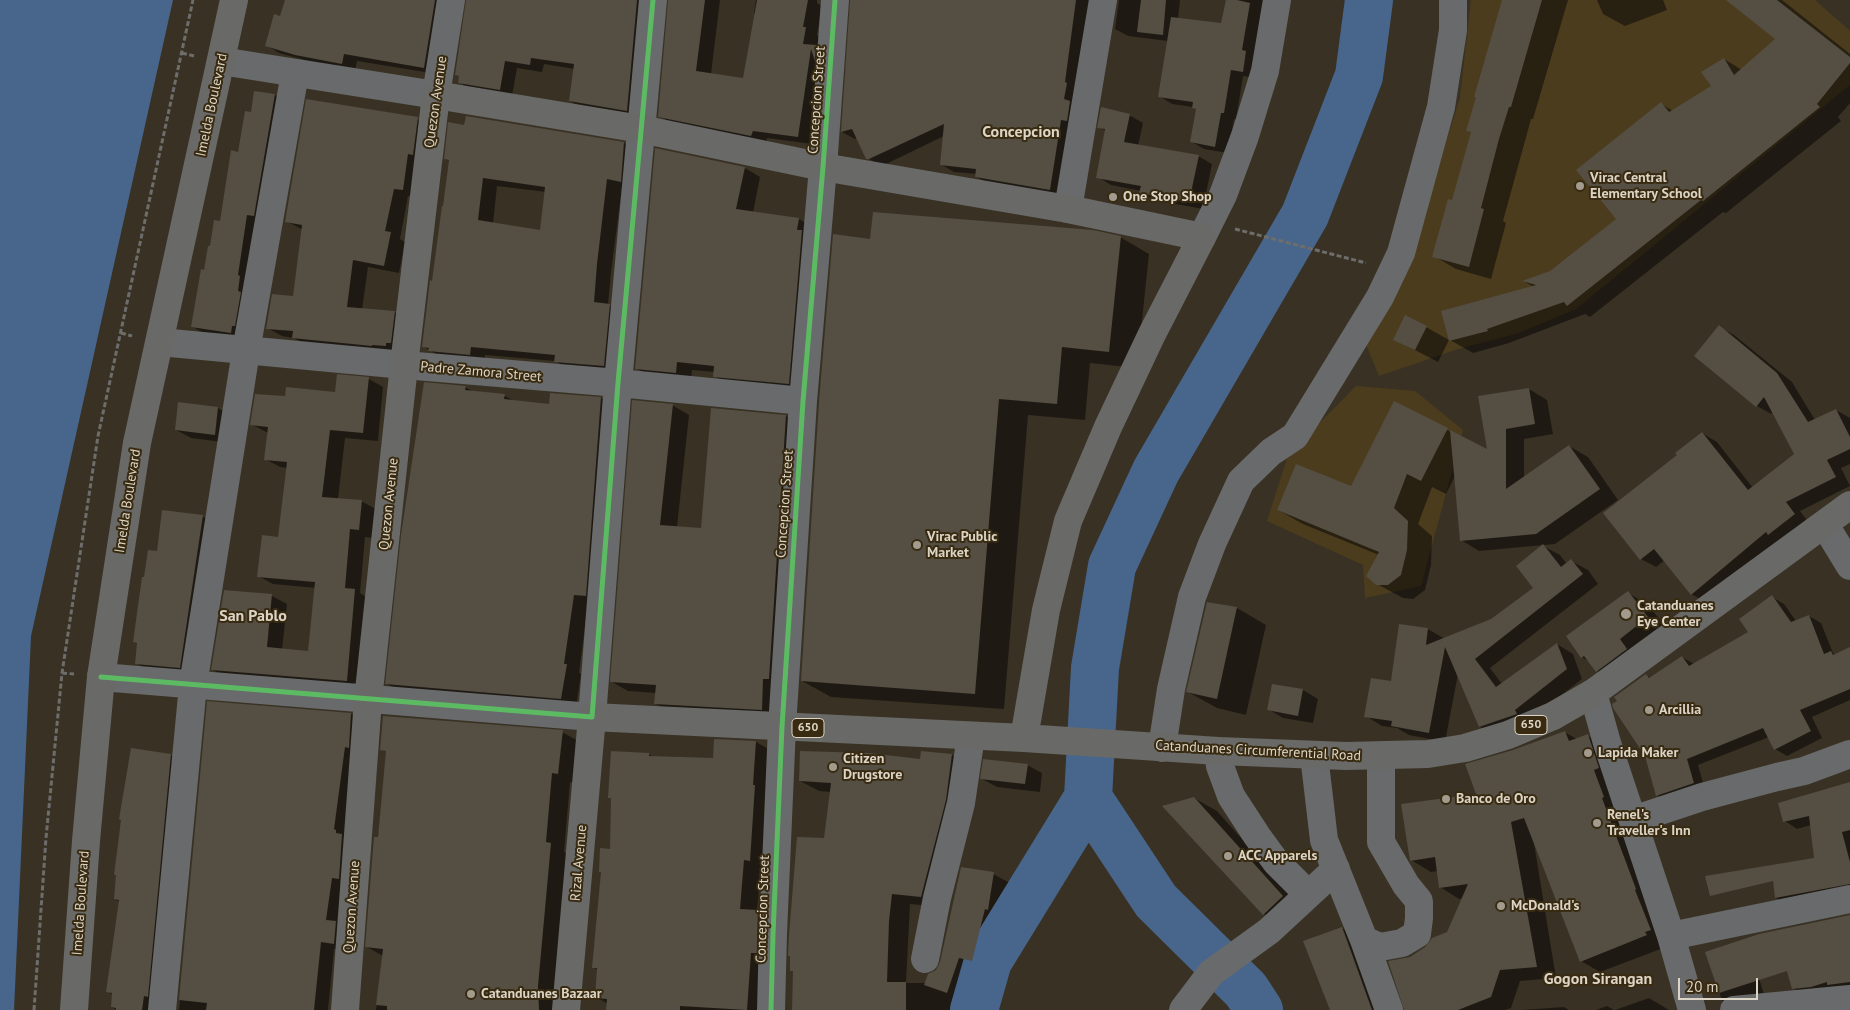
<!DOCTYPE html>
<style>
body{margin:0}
#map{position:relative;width:1850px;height:1010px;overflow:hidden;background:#393224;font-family:"PT Sans",sans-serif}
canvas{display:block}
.scale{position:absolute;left:1678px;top:978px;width:80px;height:22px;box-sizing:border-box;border:2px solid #dcd4c5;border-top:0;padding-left:6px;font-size:15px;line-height:18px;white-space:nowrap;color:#dcd4c5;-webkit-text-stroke:4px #382b11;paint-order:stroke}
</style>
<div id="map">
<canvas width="1850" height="1010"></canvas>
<div class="scale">20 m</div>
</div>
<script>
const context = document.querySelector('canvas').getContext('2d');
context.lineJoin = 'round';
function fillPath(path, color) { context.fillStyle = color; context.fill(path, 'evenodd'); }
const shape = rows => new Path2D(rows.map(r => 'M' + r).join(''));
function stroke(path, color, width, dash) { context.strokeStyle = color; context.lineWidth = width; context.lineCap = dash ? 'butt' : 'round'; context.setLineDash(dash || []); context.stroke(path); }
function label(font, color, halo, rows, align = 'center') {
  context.font = font + ' "PT Sans",sans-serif'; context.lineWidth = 4; context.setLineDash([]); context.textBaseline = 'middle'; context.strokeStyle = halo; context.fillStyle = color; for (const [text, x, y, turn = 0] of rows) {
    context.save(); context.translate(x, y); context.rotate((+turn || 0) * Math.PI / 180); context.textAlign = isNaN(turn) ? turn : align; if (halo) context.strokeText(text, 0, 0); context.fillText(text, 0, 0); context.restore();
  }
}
fillPath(shape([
 [1471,0,1815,0,1850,31,1850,85,1576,309,1516,334,1458,349,1379,376,1363,337,1405,273,1460,98],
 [1356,386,1415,391,1463,430,1421,586,1365,598,1363,565,1267,521,1288,455]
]), '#4c3c1e');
fillPath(shape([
 [0,0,173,0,31,636,14,1010,0,1010]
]), '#48668c');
fillPath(shape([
 [287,0,450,0,437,74,357,61,355,71,309,61,279,53,266,45,281,18],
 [467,0,652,0,640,117,583,108,570,101,575,69,544,64,542,72,517,68,512,96,472,90,459,82],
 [670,0,720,0,711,74,744,80,756,14,754,13,756,0,817,0,817,3,822,6,817,35,819,36,818,47,830,54,812,144,767,138,766,143,674,124,659,116],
 [852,0,1091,0,1063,196,989,184,977,177,977,174,954,172,942,165,944,136,882,166,867,158,857,138,855,139,842,132],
 [1119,0,1180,0,1178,19,1222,24,1228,0,1265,0,1255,78,1243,76,1236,120,1234,119,1228,153,1204,149,1192,142,1197,110,1193,107,1172,104,1159,96,1168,41,1128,36,1115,29],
 [1503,0,1568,0,1533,119,1531,119,1503,221,1506,223,1491,279,1456,269,1434,256,1453,202,1472,132],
 [1597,0,1663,0,1667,10,1625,26,1603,14],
 [1728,0,1782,0,1850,54,1850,103,1838,117,1841,121,1726,213,1723,212,1590,317,1585,314,1509,343,1473,353,1450,340,1534,287,1525,282,1551,272,1618,219,1661,104,1673,111,1712,87,1724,59,1742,70,1777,39],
 [255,92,275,95,287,102,243,339,205,334,193,327,211,248,222,223,239,153,252,113],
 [1129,115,1143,123,1138,146,1198,156,1212,164,1203,209,1154,200,1141,192,1141,191,1111,185,1098,177,1106,131,1099,127],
 [417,119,432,127,417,198,408,196,400,239,405,242,399,273,368,267,362,310,394,312,409,320,400,353,308,346,294,338,282,336,267,328,294,297,303,230,286,221],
 [624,143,638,152,635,189,622,187,611,272,608,305,624,313,618,374,570,370,555,361,485,355,484,362,444,359,423,346,444,207,450,161,445,159],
 [497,186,546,192,541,232,493,224],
 [745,168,760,177,753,213,799,219,814,228,804,392,730,385,714,376,715,372,692,370,691,381,652,377,636,368],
 [1120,237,1149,254,1137,368,1090,363,1085,420,1028,415,1004,709,831,697,802,681,871,240],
 [1426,327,1449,340,1438,362,1394,339],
 [1719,327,1734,335,1792,382,1815,420,1836,410,1850,418,1850,464,1841,468,1850,486,1800,511,1809,523,1706,602,1691,594,1665,560,1656,567,1641,559,1679,456,1702,433,1717,442,1753,488,1796,455,1773,411,1771,414,1757,406],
 [369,379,383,387,378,441,345,438,338,499,361,501,376,509,374,538,365,537,360,593,369,599,362,689,227,678,213,670,225,591,272,596,287,604,282,650,309,653,316,588,273,584,258,576,279,539,288,468,280,467,265,459,268,433,251,424,286,397,336,393],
 [465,387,474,392,505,396,514,401,550,405,601,398,616,407,588,603,579,673,581,674,576,707,402,692,387,684],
 [1529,389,1547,400,1553,434,1524,439,1524,478,1569,446,1588,457,1618,500,1555,544,1479,551,1461,540,1455,476,1446,494,1432,487,1418,524,1432,536,1431,565,1425,590,1413,599,1403,598,1377,584,1379,555,1303,524,1278,510,1351,488,1447,430,1489,451],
 [672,405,689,415,677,527,702,529,712,409,786,416,803,426,778,718,672,713,656,704,656,693,628,691,612,682],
 [218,408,233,417,230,443,191,438,176,430],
 [202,516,217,525,195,676,151,672,136,663,138,644,134,642,145,579,158,553],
 [1543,546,1560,555,1567,564,1571,561,1588,570,1598,584,1490,668,1502,684,1557,644,1573,654,1582,679,1531,719,1496,736,1480,727,1458,674,1445,742,1409,735,1397,728,1382,726,1366,716,1392,683,1400,625,1428,629,1445,639,1492,620,1535,588],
 [1628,593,1647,604,1667,628,1616,682,1597,671,1591,663,1582,657],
 [1772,597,1784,604,1796,621,1809,616,1821,623,1833,653,1836,655,1850,648,1850,700,1812,717,1822,738,1787,756,1775,749,1769,737,1698,765,1705,790,1669,802,1657,795,1646,675,1651,678,1682,657,1694,664,1750,633],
 [1208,602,1237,608,1266,625,1246,715,1217,708,1188,692],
 [1303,690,1318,699,1313,723,1283,718,1268,709],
 [208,703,351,714,364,722,348,951,334,949,328,1010,179,1010],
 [562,732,580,742,575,783,570,782,564,852,568,854,556,1010,376,1010,383,956,367,947,387,752,381,749],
 [1564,732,1577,739,1588,736,1608,747,1666,947,1600,972,1581,961,1533,837,1556,978,1520,981,1511,1008,1505,1010,1405,1010,1410,958,1448,933,1464,898,1459,899,1440,887,1438,871,1431,872,1411,860,1478,795,1513,751],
 [756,742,772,751,767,870,761,869,757,910,775,921,764,1010,608,1010,608,1004,596,997,598,970,593,967,602,873,600,871,612,850,648,754,654,757,714,759],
 [922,752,952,755,971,766,940,907,910,904,906,983,926,983,938,970,993,874,1012,884,1006,920,1003,919,991,970,978,967,965,1002,960,1000,958,1010,793,1010,794,972,791,970,826,839,831,792,819,791,800,781,921,760],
 [170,755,184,763,160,1010,117,1010,112,1007,113,995,107,991,120,902,115,899],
 [1027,765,1042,773,1040,792,997,787,982,779],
 [1850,784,1850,892,1789,905,1776,898,1815,859,1811,825,1797,829,1785,821],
 [1194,798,1217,811,1305,910,1286,927,1264,914,1164,807],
 [1850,916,1850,991,1806,995,1793,988],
 [1342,928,1361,939,1387,1010,1331,1010],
 [1751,952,1766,1001,1737,1009,1722,1001,1707,953],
 [1649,998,1669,1010,1615,1010],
 [1607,1006,1614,1010,1596,1010],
 [1564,1007,1569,1010,1521,1010]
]), '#0007');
stroke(shape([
 [974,1010,988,961,1088,798],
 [1259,1010,1246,990,1156,901,1088,798,1095,668,1112,566,1156,471,1305,215,1359,76,1369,0]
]), '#48668c', 48);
fillPath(shape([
 [285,0,435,0,424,68,344,54,342,64,295,55,265,46,274,14,280,16],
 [466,0,637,0,627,111,569,101,574,64,531,58,530,65,505,61,500,90,458,83,459,76,455,75],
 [668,0,705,0,696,71,743,78,757,0,808,0,803,27,806,27,803,44,816,45,815,61,811,49,798,137,753,131,751,136,658,117],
 [850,0,1076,0,1065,82,1067,83,1064,99,1070,101,1067,121,1061,120,1050,190,975,177,976,169,940,165,944,124,869,159,866,159,852,129,841,132],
 [1141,0,1166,0,1163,35,1137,32],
 [1226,0,1237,0,1250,3,1242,50,1246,51,1243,72,1231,70,1224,113,1221,113,1215,147,1190,142,1196,109,1192,108,1193,102,1158,97,1171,17,1221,23],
 [1502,0,1542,0,1511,107,1509,107,1499,139,1481,208,1484,209,1469,267,1432,257,1448,199,1452,200,1471,132,1466,131,1476,97,1474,97],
 [1726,0,1777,0,1850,57,1850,63,1817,104,1820,107,1703,201,1701,200,1567,306,1564,302,1487,329,1488,331,1449,341,1441,311,1536,285,1522,281,1550,271,1616,219,1576,170,1661,102,1669,112,1711,86,1701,72,1724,58,1734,75,1775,39],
 [254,91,275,94,254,216,247,215,238,275,240,276,238,291,241,292,235,326,232,326,231,333,191,327,201,269,204,270,208,246,210,246,214,220,220,221,231,150,238,152,245,111,251,112],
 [306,99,418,117,413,155,408,154,403,190,394,189,385,231,391,232,384,266,353,260,347,307,395,311,391,343,386,343,386,346,372,345,372,346,292,338,293,331,266,329,272,294,293,296,302,225,285,222],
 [1101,107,1130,114,1124,142,1199,155,1189,202,1139,193,1141,186,1096,178,1105,129,1097,128],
 [466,116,624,142,621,182,607,179,597,264,594,302,610,304,604,366,554,362,555,355,471,347,470,355,428,351,429,348,422,347,430,280,432,281,442,206,443,206,449,160,444,159,448,122,464,125],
 [483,178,545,187,540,230,478,220],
 [655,148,745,167,736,209,799,218,797,230,802,230,789,384,713,377,714,366,677,362,676,373,635,369],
 [873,212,1093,230,1121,236,1109,352,1062,347,1057,404,999,399,975,694,801,681,819,402,833,234,870,239],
 [1405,315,1427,326,1415,350,1393,340],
 [1719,325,1777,373,1808,422,1836,409,1850,437,1850,449,1827,460,1836,477,1786,502,1795,514,1768,535,1766,532,1691,595,1654,549,1640,560,1603,513,1677,455,1675,453,1702,432,1748,490,1794,454,1764,397,1756,407,1694,356],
 [337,374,369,377,363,433,330,430,322,497,362,500,359,530,350,529,345,588,355,589,347,681,211,670,224,590,272,594,267,647,308,651,315,582,257,577,262,535,278,537,287,462,264,460,268,427,250,425,255,394,285,396,286,387,335,392],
 [424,382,466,386,465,390,505,394,504,399,549,404,550,393,601,397,586,596,574,595,564,664,567,664,561,699,385,684,401,535],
 [1529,388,1535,424,1506,429,1506,489,1569,445,1600,489,1536,534,1460,541,1450,430,1487,449,1478,396],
 [632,400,673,404,660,525,701,528,711,408,786,415,769,679,763,679,762,710,654,704,656,685,610,682],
 [1394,401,1448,428,1421,481,1407,474,1394,508,1408,521,1407,550,1401,575,1388,585,1376,585,1366,576,1379,552,1277,510,1296,464,1351,486],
 [178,402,218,407,215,435,175,430],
 [162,510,203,515,180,668,135,664,137,643,133,642,142,577,144,577,148,550,157,551],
 [1543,544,1561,567,1571,559,1583,574,1475,659,1496,687,1557,643,1567,669,1515,710,1517,714,1479,727,1445,647,1429,733,1391,726,1392,721,1364,717,1371,678,1391,681,1399,624,1428,628,1426,645,1491,619,1533,588,1516,566],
 [1628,591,1648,617,1620,639,1627,649,1596,672,1584,656,1581,658,1566,636],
 [1772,595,1791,622,1809,615,1824,654,1831,651,1833,655,1850,647,1850,689,1800,710,1811,731,1774,750,1763,728,1687,759,1694,783,1656,796,1645,756,1613,708,1612,704,1617,701,1614,697,1646,674,1649,678,1682,656,1689,666,1748,632,1739,619],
 [1207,602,1237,607,1217,699,1186,692],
 [1272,684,1303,689,1298,716,1267,710],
 [207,701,351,713,349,748,345,747,334,829,336,830,336,833,342,834,339,879,332,878,326,920,336,921,334,944,321,942,314,1010,206,1010,207,1003,179,1000],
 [383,716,563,730,558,774,552,773,546,842,551,843,538,986,539,1010,387,1010,387,1006,376,1005,383,949,365,947,374,837,378,837,386,751,380,750],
 [1565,731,1569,741,1588,734,1599,768,1594,770,1604,797,1602,798,1636,889,1635,890,1651,930,1645,932,1647,935,1580,962,1524,818,1511,822,1537,967,1500,970,1491,997,1458,1010,1404,1010,1388,961,1410,957,1425,947,1432,938,1447,932,1468,884,1439,888,1435,857,1410,861,1401,804,1476,794,1465,764,1513,750],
 [714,739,756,741,753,785,755,785,750,861,744,860,740,909,758,910,757,953,751,953,747,1010,680,1006,680,1010,606,1010,607,999,595,998,597,968,592,968,601,872,599,872,600,848,610,849,611,798,608,798,611,751,649,753,649,756,713,758],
 [131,748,171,754,148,997,144,996,142,1010,116,1010,116,1008,111,1007,112,993,106,992,119,900,114,899,116,875,114,875,121,820,119,819],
 [800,751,868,753,920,759,921,751,952,754,946,800,921,897,892,894,889,921,887,982,906,982,906,1010,792,1010,793,971,790,971,790,956,788,956,789,935,797,837,824,838,831,783,799,781],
 [983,759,1028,764,1025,784,980,779],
 [1850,782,1850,830,1842,832,1850,862,1850,884,1775,898,1773,881,1710,896,1705,876,1814,858,1809,816,1783,822,1778,803],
 [1194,797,1283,896,1263,915,1162,806],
 [961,867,994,872,988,910,985,909,972,961,959,958,947,993,924,985,928,974,936,970,940,962],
 [1850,915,1850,982,1827,985,1827,982,1811,987,1792,989,1787,971,1719,993,1705,952,1759,934],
 [1342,927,1349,946,1372,1010,1330,1010,1303,941]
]), '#544e43');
stroke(shape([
 [182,53,194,56],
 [1235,229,1366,263],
 [121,333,132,336],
 [62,673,74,674],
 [34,1010,46,838,62,673,98,436,193,0]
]), '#6d6d6b', 3, [5, 2.5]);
stroke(shape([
 [221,61,436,95,451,0],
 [1068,209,1103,0],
 [1202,237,1223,195,1245,136,1265,71,1277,0],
 [160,342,404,365,618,383,803,401],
 [1825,525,1850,566],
 [101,677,592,717,618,383,653,0],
 [1593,693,1607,743,1671,936,1692,1010],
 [1162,748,1171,689,1192,597,1212,544,1241,481,1271,452,1295,436,1380,297,1401,253,1441,107,1453,30,1453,0],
 [1218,751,1220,766,1231,796,1257,836,1276,862,1308,894],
 [1314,755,1324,840,1364,940,1389,1010],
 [1633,820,1702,797,1777,777,1804,771,1850,754],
 [1671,936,1850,899],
 [1364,940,1380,947,1402,943,1417,934,1419,918,1419,901,1406,885,1381,842,1381,756],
 [925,959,937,898,961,803,971,736],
 [162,1010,193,685,246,351,295,73],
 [771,1010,773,934,782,727,803,401,823,167,835,0],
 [1183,1010,1211,973,1269,931,1336,869],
 [1734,1010,1850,999]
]), '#696a6b', 28);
stroke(shape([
 [74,1010,86,841,101,677,137,443,234,0],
 [345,1010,368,700,404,365,436,95,641,129,823,167,1068,209,1202,237,1152,334,1108,427,1068,521,1046,610,1024,738],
 [566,1010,592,717,1024,738,1218,751,1346,756,1428,754,1465,748,1508,735,1553,716,1593,693,1850,505]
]), '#696968', 28);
stroke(shape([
 [101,677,592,717,618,383,653,0],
 [771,1010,773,934,782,727,803,401,823,167,835,0]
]), '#5cba63', 5);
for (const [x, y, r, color] of [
 [1580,186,5,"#a39b8d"],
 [1113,197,5,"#a39b8d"],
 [917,545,5,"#a39b8d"],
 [1626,614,6,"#a39b8d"],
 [1649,710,5,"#a39b8d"],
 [1588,753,5,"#a39b8d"],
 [833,767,5,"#a39b8d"],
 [1446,799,5,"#a39b8d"],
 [1597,823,5,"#a39b8d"],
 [1228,856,5,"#a39b8d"],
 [1501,906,5,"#a39b8d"],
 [471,994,5,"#a39b8d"]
]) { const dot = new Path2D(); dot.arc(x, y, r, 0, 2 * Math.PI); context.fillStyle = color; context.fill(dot); stroke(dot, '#382b11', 2); }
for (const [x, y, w] of [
 [1531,725,32],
 [808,728,32]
]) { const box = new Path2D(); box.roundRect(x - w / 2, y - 9.5, w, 19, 4); context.fillStyle = '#382b11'; context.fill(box); stroke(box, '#dcd4c5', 1); }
label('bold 12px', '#dcd4c5', null, [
 ["650",1531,725],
 ["650",808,728]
]);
label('14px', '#dcd4c5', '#382b11', [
 ["Concepcion Street",817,100,-86],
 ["Quezon Avenue",436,102,-82],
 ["Imelda Boulevard",212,105,-78],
 ["Padre Zamora Street",481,372,5],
 ["Imelda Boulevard",128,501,-81],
 ["Quezon Avenue",389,504,-84],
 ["Concepcion Street",785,504,-86],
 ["Catanduanes Circumferential Road",1258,751,3],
 ["Rizal Avenue",579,863,-85],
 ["Imelda Boulevard",81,903,-86],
 ["Quezon Avenue",352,907,-86],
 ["Concepcion Street",763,909,-88]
]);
label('bold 14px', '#dcd4c5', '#382b11', [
 ["Virac Central",1590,178],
 ["Elementary School",1590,194],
 ["One Stop Shop",1123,197],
 ["Virac Public",927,537],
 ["Market",927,553],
 ["Catanduanes",1637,606],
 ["Eye Center",1637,622],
 ["Arcillia",1659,710],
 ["Lapida Maker",1598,753],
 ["Citizen",843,759],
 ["Drugstore",843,775],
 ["Banco de Oro",1456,799],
 ["Renel's",1607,815],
 ["Traveller's Inn",1607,831],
 ["ACC Apparels",1238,856],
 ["McDonald's",1511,906],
 ["Catanduanes Bazaar",481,994]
], 'left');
label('bold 16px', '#dcd4c5', '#382b11', [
 ["Concepcion",1021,132],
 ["San Pablo",253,616],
 ["Gogon Sirangan",1598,979]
]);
</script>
